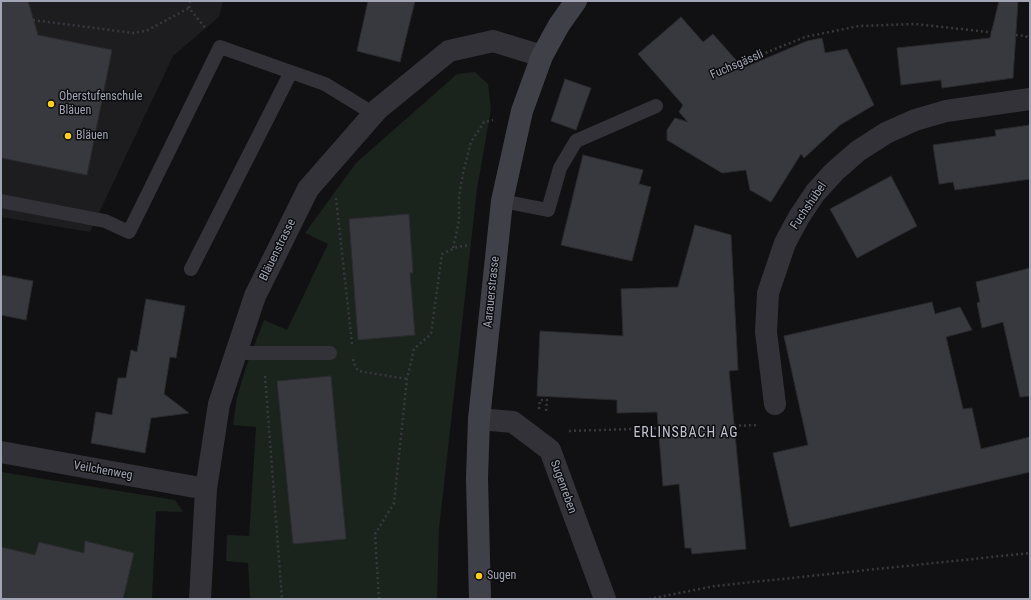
<!DOCTYPE html>
<meta charset="utf-8">
<style>
body{margin:0}
#map{position:relative;width:1031px;height:600px;overflow:hidden;background:#111113;font-family:"Roboto Condensed",sans-serif}
canvas{display:block}
.frame{position:absolute;inset:0;border:2px solid #a1a5b5;pointer-events:none}
</style>
<div id="map">
<canvas width="1031" height="600"></canvas>
<div class="frame"></div>
</div>
<script>
const context = document.querySelector('canvas').getContext('2d');
context.lineJoin = 'round';
function fillPath(path, color) { context.fillStyle = color; context.fill(path, 'evenodd'); }
const shape = rows => new Path2D(rows.map(r => 'M' + r).join(''));
function stroke(path, color, width, dash) { context.strokeStyle = color; context.lineWidth = width; context.lineCap = dash ? 'butt' : 'round'; context.setLineDash(dash || []); context.stroke(path); }
function label(font, color, halo, rows, align = 'center') {
  context.font = font + ' "Roboto Condensed",sans-serif'; context.lineWidth = 3; context.setLineDash([]); context.textBaseline = 'middle'; context.strokeStyle = halo; context.fillStyle = color; for (const [text, x, y, turn = 0] of rows) {
    context.save(); context.translate(x, y); context.rotate((+turn || 0) * Math.PI / 180); context.textAlign = isNaN(turn) ? turn : align; if (halo) context.strokeText(text, 0, 0); context.fillText(text, 0, 0); context.restore();
  }
}
fillPath(shape([
 [1,1,223,1,219,17,173,56,90,232,1,217]
]), '#1d1d20');
fillPath(shape([
 [475,72,488,84,491,109,477,189,439,529,437,599,250,599,248,563,226,561,227,535,249,536,256,427,233,425,237,397,246,367,264,320,287,330,328,244,305,233,356,163,457,74],
 [1,472,175,500,183,512,156,511,152,599,1,599]
]), '#1b231d');
const building = shape([
 [1,1,28,1,38,35,112,50,87,175,1,158,1,1],
 [368,1,415,1,400,62,357,51,368,1],
 [999,1,1018,1,1013,78,942,88,941,80,901,85,897,48,990,38,999,1],
 [681,17,703,42,713,34,743,68,807,41,822,38,825,53,847,49,874,105,840,125,804,158,801,154,771,202,750,190,746,170,722,173,667,140,667,130,675,118,688,122,679,112,683,105,638,54,681,17],
 [565,79,591,88,576,130,551,121,565,79],
 [1030,125,1030,179,955,190,953,182,939,184,933,145,996,136,995,130,1030,125],
 [583,155,643,170,639,184,651,187,632,261,561,245,583,155],
 [891,176,917,226,857,258,830,209,891,176],
 [409,214,413,273,410,273,415,335,358,340,349,219,409,214],
 [695,225,731,235,738,370,729,371,746,549,692,554,691,548,685,548,679,484,663,486,657,412,617,413,617,400,537,396,540,331,623,336,621,289,678,287,695,225],
 [1030,268,1030,396,1020,397,1003,322,982,328,977,303,980,302,976,282,1030,268],
 [1,275,33,281,26,320,1,315,1,275],
 [146,299,185,306,176,358,170,357,164,394,189,413,151,418,145,453,91,443,96,412,112,415,118,378,126,378,131,350,137,352,146,299],
 [932,302,935,314,960,307,972,330,946,337,963,409,972,408,981,449,1030,437,1030,472,790,527,773,453,808,445,784,336,932,302],
 [331,376,346,539,293,544,277,381,331,376],
 [85,541,134,553,123,599,1,599,1,547,35,555,39,542,84,553,85,541]
]);
fillPath(building, '#38393e');
stroke(building, '#2b2b2f', 1);
stroke(shape([
 [190,1,189,8,206,29],
 [33,20,133,33,146,31,189,8],
 [675,95,718,72,805,37,859,26,915,24,1025,36,1030,38],
 [336,198,352,344],
 [453,248,459,221,459,196,463,173,471,142,484,122,493,120],
 [353,359,354,363,358,371,407,379],
 [265,376,282,599],
 [539,409,540,400,547,400,546,411,548,413],
 [569,431,758,425],
 [379,599,375,534,394,503,407,379,414,349,431,334,442,254,457,247,470,245],
 [649,599,715,586,1030,553]
]), '#38393f', 2.5, [2, 3]);
stroke(shape([
 [1,201,105,221,129,232,220,47,325,84,374,114],
 [502,201,548,210,560,168,576,141,656,106],
 [191,269,291,72],
 [236,353,330,353]
]), '#323238', 14);
stroke(shape([
 [775,404,766,332,768,293,785,243,799,217,815,193,834,172,858,151,886,133,915,120,946,111,1030,99],
 [479,419,513,422,550,450,605,599],
 [1,452,206,489],
 [200,599,206,489,219,404,255,296,308,189,378,109,449,51,493,41,542,56]
]), '#323238', 22);
stroke(shape([
 [480,599,477,478,479,419,502,201,522,111,542,56,559,25,576,1]
]), '#404148', 22);
for (const [x, y, r, color] of [
 [51,104,4,"#ffd01d"],
 [68,136,4,"#ffd01d"],
 [479,576,4,"#ffd01d"]
]) { const dot = new Path2D(); dot.arc(x, y, r, 0, 2 * Math.PI); context.fillStyle = color; context.fill(dot); stroke(dot, '#0c0c0e', 1.5); }
label('12px', '#a1a5b5', '#0c0c0e', [
 ["Fuchsgässli",737,65,-23],
 ["Fuchshübel",809,206,-56],
 ["Bläuenstrasse",278,250,-64],
 ["Aarauerstrasse",492,292,-84],
 ["Veilchenweg",103,471,10],
 ["Sugenreben",563,487,70]
]);
label('12px', '#a1a5b5', '#0c0c0e', [
 ["Oberstufenschule",59,97],
 ["Bläuen",59,111],
 ["Bläuen",76,136],
 ["Sugen",487,576]
], 'left');
context.letterSpacing = '1px';
label('14px', '#c2c4d1', '#0c0c0e', [
 ["ERLINSBACH AG",686,433]
]);
context.letterSpacing = '0px';
</script>
